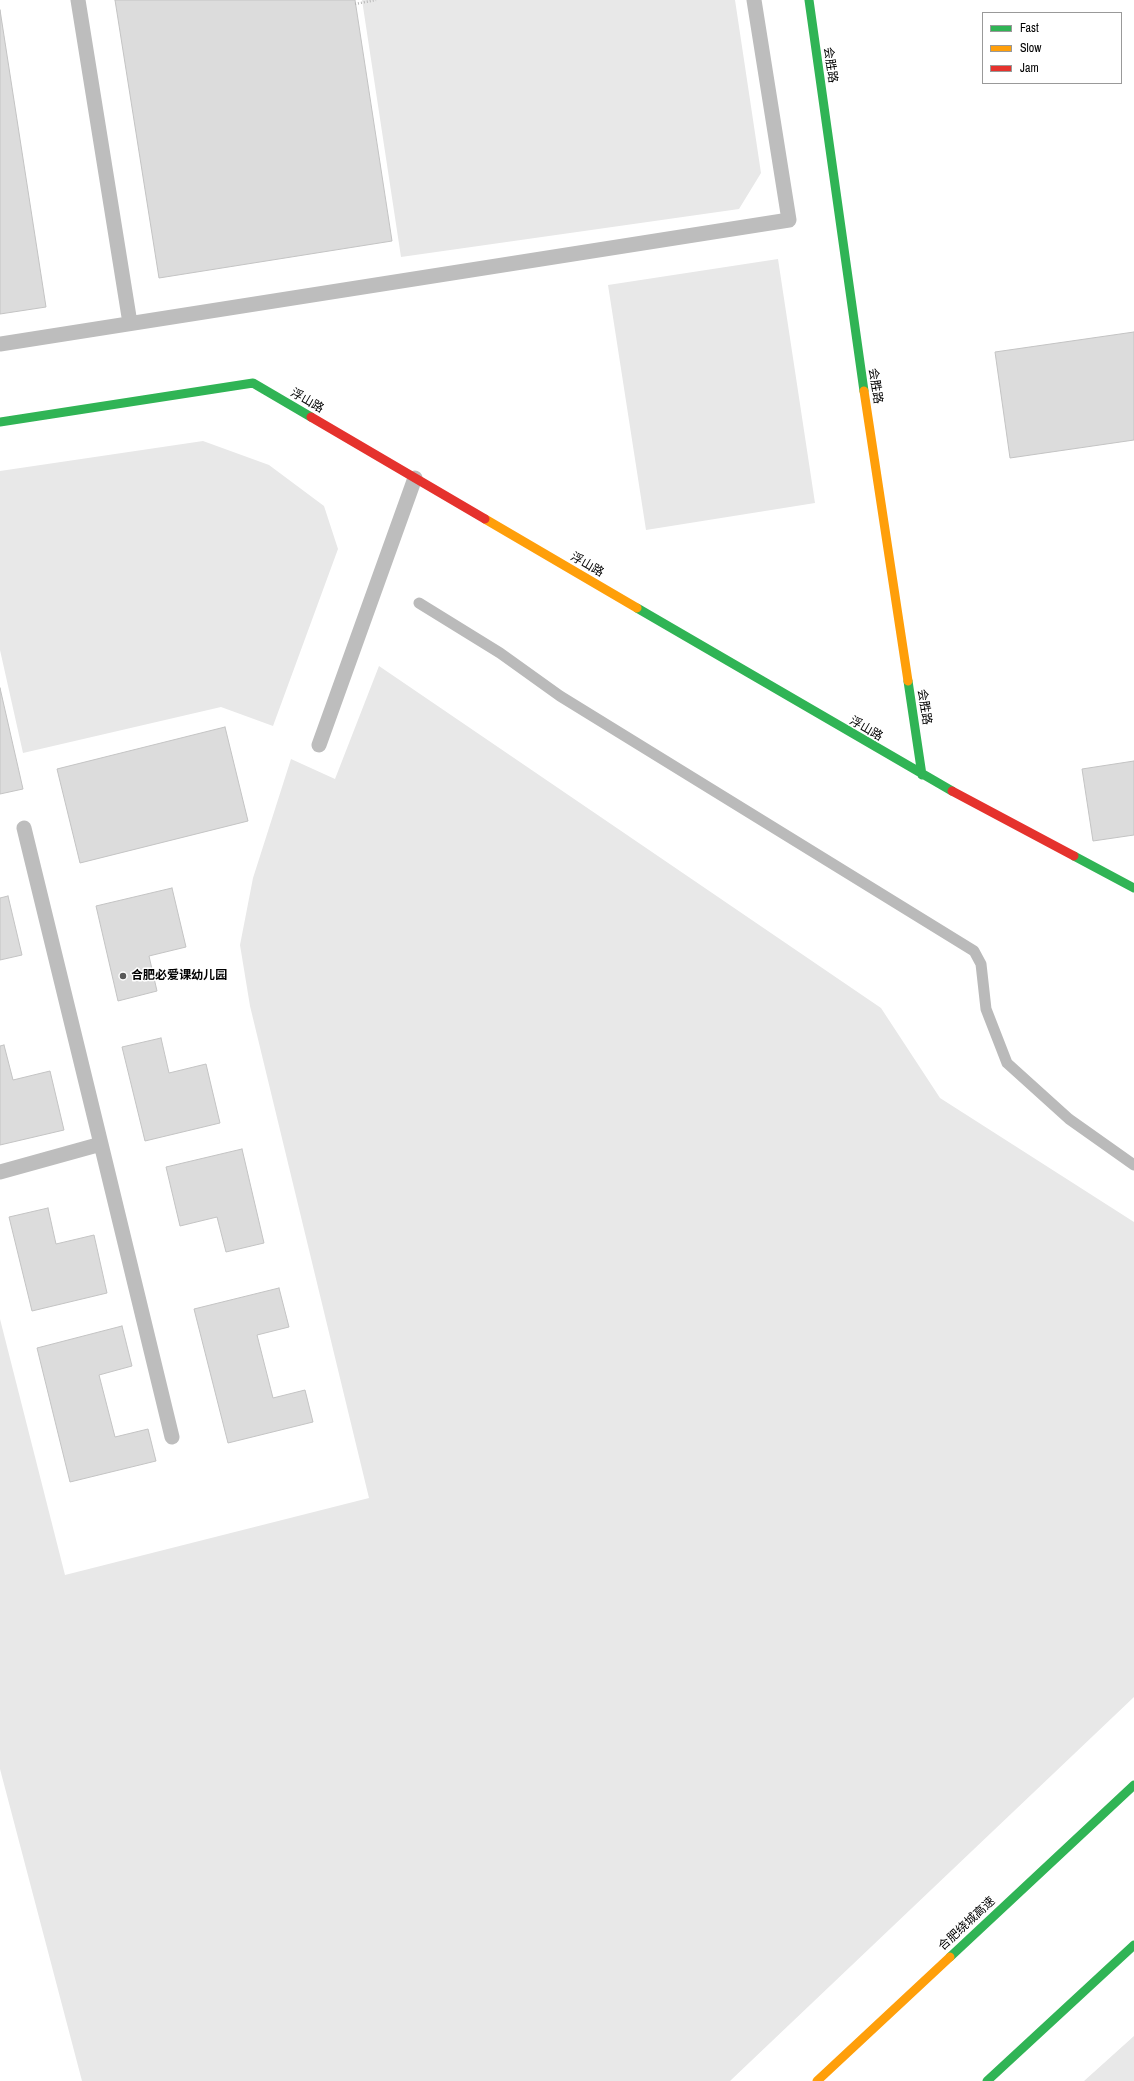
<!DOCTYPE html>
<meta charset="utf-8">
<style>
body{margin:0}
#map{position:relative;width:1134px;height:2081px;overflow:hidden;background:#fff;font-family:"Archivo Narrow",sans-serif}
canvas{display:block}
.legend{position:absolute;left:982px;top:12px;width:140px;height:72px;box-sizing:border-box;background:#fff;border:1px solid #999;margin:0;padding:5px 7px;list-style:none;font-size:12px;color:#000}
.legend li{display:flex;align-items:center;gap:8px;height:20px}
.legend b{width:20px;border:1px solid #999}
</style>
<div id="map">
<canvas width="1134" height="2081"></canvas>
<ul class="legend">
<li><b style="height:5px;background:#30b455"></b>Fast</li>
<li><b style="height:5px;background:#ff9f0a"></b>Slow</li>
<li><b style="height:5px;background:#e5322d"></b>Jam</li>
</ul>
</div>
<script>
const context = document.querySelector('canvas').getContext('2d');
context.lineJoin = 'round';
function fillPath(path, color) { context.fillStyle = color; context.fill(path, 'evenodd'); }
const shape = rows => new Path2D(rows.map(r => 'M' + r).join(''));
function stroke(path, color, width, dash) { context.strokeStyle = color; context.lineWidth = width; context.lineCap = dash ? 'butt' : 'round'; context.setLineDash(dash || []); context.stroke(path); }
function label(font, color, halo, rows, align = 'center') {
  context.font = font + ' "Archivo Narrow","Noto Sans SC",sans-serif'; context.lineWidth = 3; context.setLineDash([]); context.textBaseline = 'middle'; context.strokeStyle = halo; context.fillStyle = color; for (const [text, x, y, turn = 0] of rows) {
    context.save(); context.translate(x, y); context.rotate((+turn || 0) * Math.PI / 180); context.textAlign = isNaN(turn) ? turn : align; if (halo) context.strokeText(text, 0, 0); context.fillText(text, 0, 0); context.restore();
  }
}
fillPath(shape([
 [362,0,735,0,761,173,739,209,401,257],
 [778,259,815,503,646,530,608,285],
 [203,441,269,465,324,506,338,549,273,726,221,707,23,753,0,650,0,471],
 [379,666,881,1008,940,1098,1134,1222,1134,1697,730,2081,82,2081,0,1769,0,1319,65,1575,369,1498,250,1006,240,945,253,878,291,759,335,779],
 [1134,2036,1134,2081,1084,2081]
]), '#e8e8e8');
stroke(shape([
 [419,603,500,653,560,696,974,951,981,964,986,1009,1007,1063,1069,1119,1134,1165]
]), '#bababa', 11);
const building = shape([
 [115,0,355,0,392,241,159,278,115,0],
 [0,10,46,307,0,314,0,10],
 [1134,332,1134,440,1010,458,995,352,1134,332],
 [0,688,23,789,0,794,0,688],
 [225,727,248,821,80,863,57,769,225,727],
 [1134,761,1134,835,1093,841,1082,769,1134,761],
 [172,888,186,947,149,956,157,991,118,1001,96,906,172,888],
 [8,896,22,955,0,960,0,898,8,896],
 [161,1038,169,1073,206,1064,220,1123,145,1141,122,1047,161,1038],
 [4,1045,13,1080,50,1071,64,1130,0,1145,0,1046,4,1045],
 [242,1149,264,1243,226,1252,217,1217,180,1226,166,1167,242,1149],
 [48,1208,56,1244,94,1235,107,1293,32,1311,9,1217,48,1208],
 [279,1288,289,1327,257,1335,273,1398,305,1390,313,1422,228,1443,194,1309,279,1288],
 [122,1326,132,1366,99,1375,115,1437,148,1429,156,1461,70,1482,37,1348,122,1326]
]);
fillPath(building, '#dcdcdc');
stroke(building, '#c4c4c4', 1);
stroke(shape([
 [355,4,376,0]
]), '#b8b8b8', 2.5, [1, 2]);
stroke(shape([
 [78,0,130,323],
 [0,344,789,220,754,0],
 [319,745,415,478],
 [101,1144,172,1437],
 [0,1172,101,1144,24,828]
]), '#bdbdbd', 15);
stroke(shape([
 [809,0,864,391],
 [0,422,253,383,311,417],
 [637,608,952,791],
 [908,681,922,775],
 [1074,856,1134,888],
 [950,1957,1134,1785],
 [987,2081,1134,1945]
]), '#30b455', 9);
stroke(shape([
 [864,391,908,681],
 [485,519,637,608],
 [817,2081,950,1957]
]), '#ff9f0a', 9);
stroke(shape([
 [311,417,485,519],
 [952,791,1074,856]
]), '#e5322d', 9);
for (const [x, y, r, color] of [
 [123,976,4,"#595959"]
]) { const dot = new Path2D(); dot.arc(x, y, r, 0, 2 * Math.PI); context.fillStyle = color; context.fill(dot); stroke(dot, '#fff', 1.5); }
label('12px', '#000', '#fff', [
 ["会胜路",830,65,82],
 ["会胜路",875,386,81],
 ["浮山路",307,401,30],
 ["浮山路",587,565,30],
 ["会胜路",924,707,81],
 ["浮山路",866,729,30],
 ["合肥绕城高速",967,1924,-43]
]);
label('bold 12px', '#000', '#fff', [
 ["合肥必爱课幼儿园",131,976]
], 'left');
</script>
